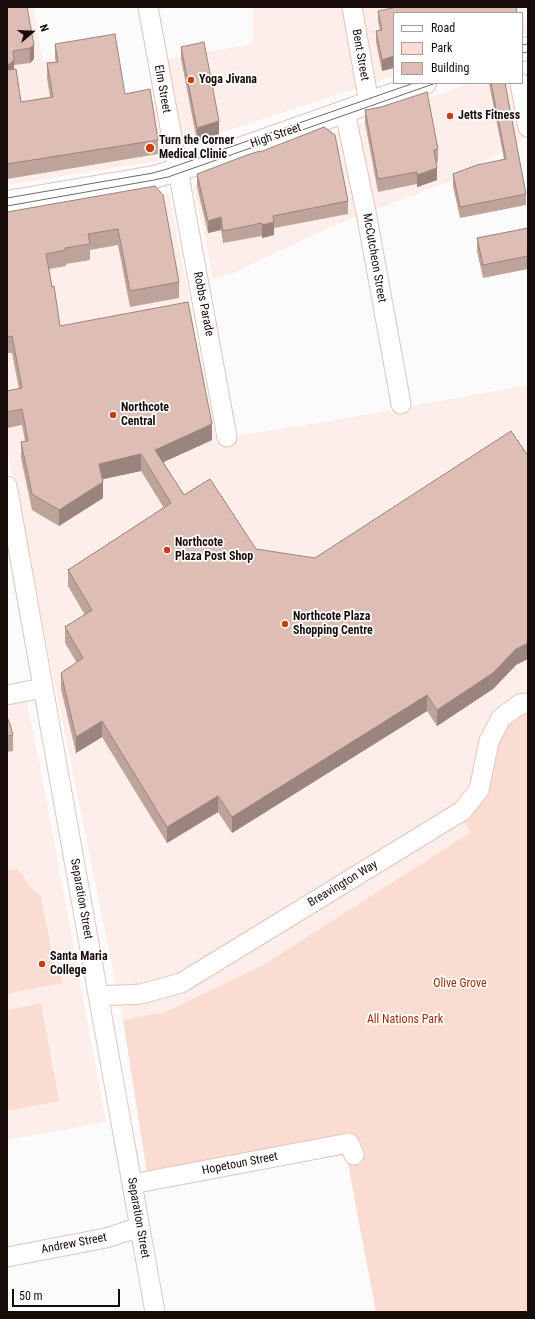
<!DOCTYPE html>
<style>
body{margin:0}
#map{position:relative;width:535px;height:1319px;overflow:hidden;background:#fbfbfb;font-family:"Roboto Condensed",sans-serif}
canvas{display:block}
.frame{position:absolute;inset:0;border:8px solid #170c09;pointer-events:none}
.legend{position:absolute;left:393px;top:12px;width:130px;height:72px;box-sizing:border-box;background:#fff;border:1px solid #a29e9d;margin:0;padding:5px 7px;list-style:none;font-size:12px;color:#170c09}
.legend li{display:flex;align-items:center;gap:8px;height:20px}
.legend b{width:20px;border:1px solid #a29e9d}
.north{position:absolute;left:12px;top:12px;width:40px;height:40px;-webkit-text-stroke:3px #fff;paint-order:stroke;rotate:71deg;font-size:11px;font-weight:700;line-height:16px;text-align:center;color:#170c09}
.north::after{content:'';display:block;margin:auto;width:14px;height:18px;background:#170c09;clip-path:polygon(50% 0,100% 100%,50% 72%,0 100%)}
.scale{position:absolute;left:12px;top:1289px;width:108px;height:18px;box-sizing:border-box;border:2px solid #170c09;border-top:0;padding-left:5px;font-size:12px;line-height:14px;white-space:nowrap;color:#170c09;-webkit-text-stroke:3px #fff;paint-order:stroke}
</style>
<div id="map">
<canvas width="535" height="1319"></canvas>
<div class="frame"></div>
<ul class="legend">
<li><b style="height:5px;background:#fff"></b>Road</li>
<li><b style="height:11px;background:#fbdcd2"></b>Park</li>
<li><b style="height:11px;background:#ddbdb4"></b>Building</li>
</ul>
<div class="north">N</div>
<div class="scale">50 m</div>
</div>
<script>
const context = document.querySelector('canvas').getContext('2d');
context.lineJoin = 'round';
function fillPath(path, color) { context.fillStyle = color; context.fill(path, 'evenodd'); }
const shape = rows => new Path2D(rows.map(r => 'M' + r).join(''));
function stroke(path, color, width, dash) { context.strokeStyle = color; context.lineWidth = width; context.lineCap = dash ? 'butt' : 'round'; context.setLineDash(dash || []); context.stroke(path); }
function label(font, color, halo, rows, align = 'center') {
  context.font = font + ' "Roboto Condensed",sans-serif'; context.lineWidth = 3.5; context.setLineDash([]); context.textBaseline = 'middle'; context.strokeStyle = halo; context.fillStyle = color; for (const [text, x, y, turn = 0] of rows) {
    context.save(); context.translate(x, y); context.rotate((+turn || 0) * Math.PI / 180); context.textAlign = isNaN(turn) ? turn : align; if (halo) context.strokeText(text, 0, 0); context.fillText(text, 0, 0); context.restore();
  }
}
fillPath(shape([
 [7,7,33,7,43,60,55,59,58,76,126,107,156,101,149,62,253,44,253,7,522,7,527,33,522,34,522,13,394,13,394,76,187,144,162,160,7,185],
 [470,83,514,83,524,140,450,181,338,224,277,252,234,273,212,279,211,266,193,185],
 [169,193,216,439,313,424,528,385,528,710,471,832,263,965,165,1012,123,1020,7,448,7,218],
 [27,702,42,776,106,1122,7,1140,7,706]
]), '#feeee9');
fillPath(shape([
 [528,710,528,1312,376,1312,347,1159,359,1156,353,1133,147,1173,123,1020,165,1012,263,965,471,832,463,820,494,743,509,720],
 [16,869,23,875,29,886,41,897,56,975,60,975,63,983,7,994,7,871],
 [41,1003,59,1101,7,1111,7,1010]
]), '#fbdcd2');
const minor = shape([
 [148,7,227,437],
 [352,7,369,103],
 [520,83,528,127],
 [345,112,366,212,401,404],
 [7,486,155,1312],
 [7,695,43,688],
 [98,996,141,994,181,983,462,811,479,790,489,741,501,718,520,704,528,703],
 [132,1184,349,1143,354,1155],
 [7,1257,106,1238,131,1230,139,1228]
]);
const major = shape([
 [522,50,528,48],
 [7,202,154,177,197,164,425,83]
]);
stroke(minor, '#e4c4bb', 21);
stroke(major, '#e4c4bb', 24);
stroke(minor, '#fff', 19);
stroke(major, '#fff', 22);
stroke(shape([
 [522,45,528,44],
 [522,53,528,52],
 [7,198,153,173,167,169,414,83],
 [7,206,154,180,168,177,436,83]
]), '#706967', 1);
fillPath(shape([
 [7,7,27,7,34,59,30,63,14,65,14,69,21,102,50,97,47,78,47,63,56,62,55,59,55,44,125,94,158,140,158,154,7,179],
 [378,11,394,13,382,71,376,42,376,31,380,30,378,22],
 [181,47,219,134,197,141,181,59],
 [489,83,505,83,526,194,526,205,460,218,453,186,453,174,504,159],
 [365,110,438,149,438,162,436,162,437,180,417,187,417,184,378,192,365,123],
 [260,152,348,201,348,214,274,228,274,235,262,238,262,236,223,243,221,230,208,233,197,187,197,174],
 [155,186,179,282,179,298,130,307,118,245,90,250,90,260,66,264,66,266,49,269,60,326,212,440,163,462,184,495,256,549,516,665,493,689,437,726,427,711,232,833,218,812,167,843,102,737,76,753,61,689,61,673,77,663,65,643,65,627,85,615,68,586,68,570,164,508,141,471,103,479,103,498,59,526,32,510,21,458,21,442,25,441,22,425,7,428,7,391,19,389,12,353,7,353,7,212],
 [528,228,528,269,483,278,477,251,477,238],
 [7,710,8,720,13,735,13,751,7,752]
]), '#bea39b');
fillPath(shape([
 [34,45,34,59,30,63,30,48],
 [394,56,394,68,382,71,382,60],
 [14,60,14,75,7,80,7,66],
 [219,121,219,134,197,141,197,128],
 [437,168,437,180,417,187,417,175],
 [221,217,221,230,208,233,208,221],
 [274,222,274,235,262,238,262,225],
 [212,424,212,440,155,466,155,450],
 [141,454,141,471,99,480,99,464],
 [103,482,103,498,59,526,59,510],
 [528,643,528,659,516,665,493,689,437,726,437,710,516,649],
 [427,695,427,711,232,833,232,817],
 [8,711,8,727,7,728,7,712],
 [102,721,102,737,76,753,76,737],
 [218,796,218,812,167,843,167,827]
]), '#9b847e');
const building = shape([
 [7,7,27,7,34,45,30,48,13,51,14,60,7,66,7,7],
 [397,7,516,7,517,13,394,13,394,56,382,60,376,31,382,30,378,11,397,7],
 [115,34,125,94,150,89,158,140,7,164,7,70,16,69,21,102,53,97,47,63,58,62,55,44,115,34],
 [204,42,219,121,197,128,181,47,204,42],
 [491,83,505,83,526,194,460,207,453,174,477,165,506,159,491,83],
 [427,92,438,149,434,150,437,168,417,175,417,172,378,179,365,110,381,107,427,92],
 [324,127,335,135,348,201,273,216,274,222,262,225,262,223,223,231,221,217,208,221,197,174,247,155,260,151,260,152,324,127],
 [155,186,163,195,179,282,130,291,118,229,88,234,90,244,65,248,66,250,46,254,52,287,54,286,60,326,188,302,212,424,155,450,184,495,210,479,256,549,315,558,511,431,528,456,528,643,516,649,493,673,437,710,427,695,232,817,218,796,167,827,102,721,76,737,61,673,83,658,65,627,92,610,68,570,171,503,141,454,99,464,103,482,59,510,32,494,21,442,28,441,22,409,7,412,7,391,22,388,12,336,7,337,7,212,155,186],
 [528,228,528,256,483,265,477,238,528,228],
 [7,717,10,724,13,735,7,736,7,717]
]);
fillPath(building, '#ddbdb4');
stroke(building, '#9b847e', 1);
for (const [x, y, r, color] of [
 [191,80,4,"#c73f10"],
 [450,116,4,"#c73f10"],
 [150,148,5,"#c73f10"],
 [113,415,4,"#c73f10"],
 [167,550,4,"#c73f10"],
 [285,624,4,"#c73f10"],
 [42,964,4,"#c73f10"]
]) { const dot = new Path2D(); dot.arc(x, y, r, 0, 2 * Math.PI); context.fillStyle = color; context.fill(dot); stroke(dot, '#fff', 1.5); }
label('12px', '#170c09', '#fff', [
 ["Bent Street",360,55,80],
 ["Elm Street",162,89,80],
 ["High Street",276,136,-19],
 ["McCutcheon Street",374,258,80],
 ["Robbs Parade",203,304,79],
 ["Breavington Way",343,884,-31],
 ["Separation Street",81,899,80],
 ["Hopetoun Street",240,1164,-11],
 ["Separation Street",138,1218,80],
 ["Andrew Street",74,1244,-11]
]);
label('bold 12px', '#170c09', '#fff', [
 ["Yoga Jivana",199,80],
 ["Jetts Fitness",458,116],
 ["Turn the Corner",159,141],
 ["Medical Clinic",159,155],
 ["Northcote",121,408],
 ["Central",121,422],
 ["Northcote",175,543],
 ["Plaza Post Shop",175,557],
 ["Northcote Plaza",293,617],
 ["Shopping Centre",293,631],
 ["Santa Maria",50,957],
 ["College",50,971]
], 'left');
label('12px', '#9a2b02', '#fff', [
 ["Olive Grove",460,984],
 ["All Nations Park",405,1020]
]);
</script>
